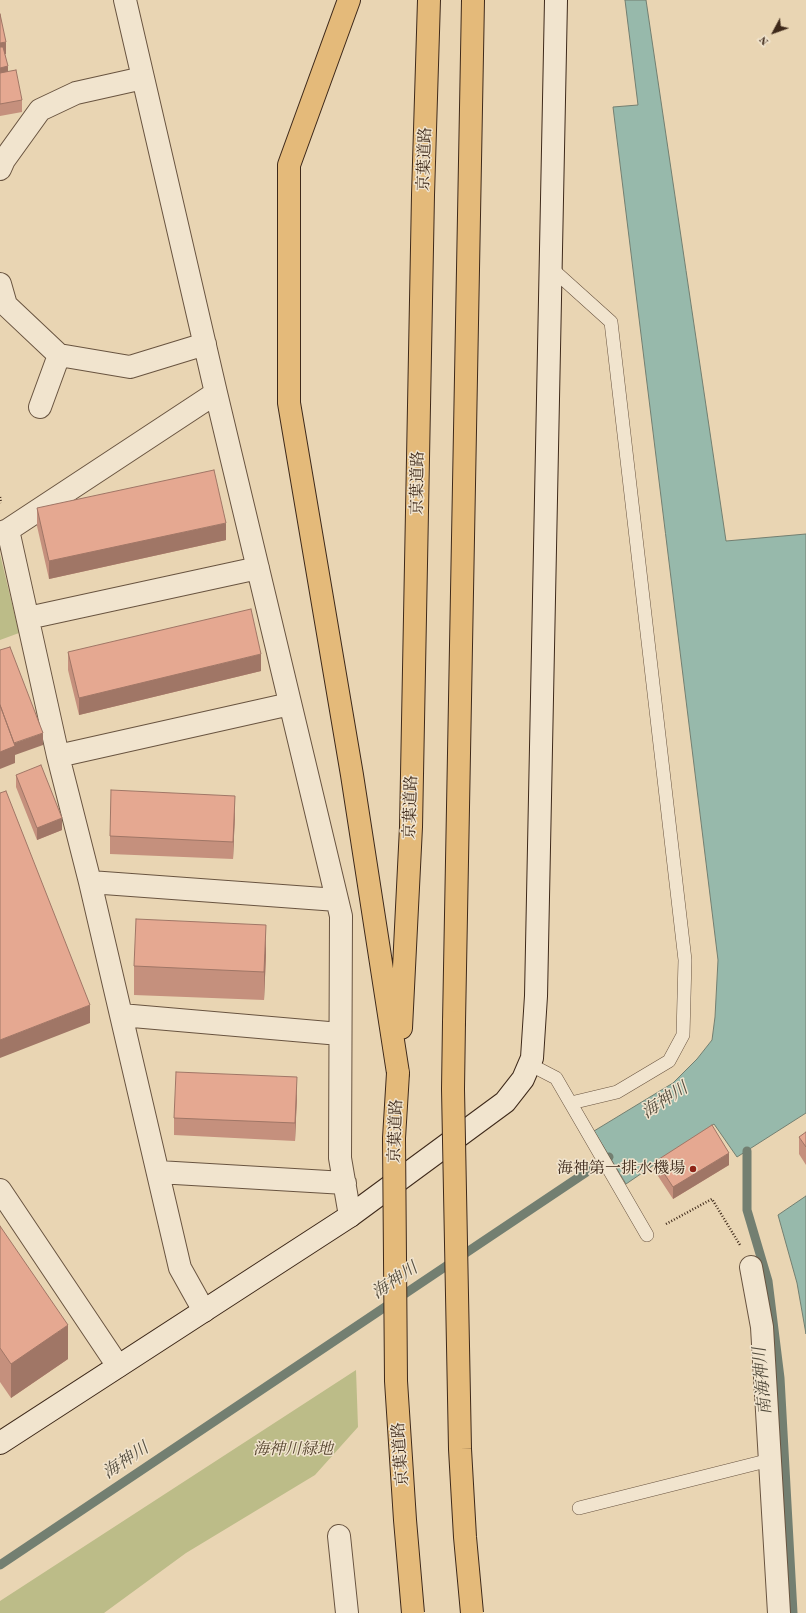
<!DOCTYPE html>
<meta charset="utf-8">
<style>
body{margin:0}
#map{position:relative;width:806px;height:1613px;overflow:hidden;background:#e9d5b3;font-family:"Old Standard TT",serif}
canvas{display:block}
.north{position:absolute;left:754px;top:12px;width:40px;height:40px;-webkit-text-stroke:3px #f1e4ce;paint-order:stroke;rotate:229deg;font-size:11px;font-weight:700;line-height:16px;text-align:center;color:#3e291a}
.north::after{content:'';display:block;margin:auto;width:14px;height:18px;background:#3e291a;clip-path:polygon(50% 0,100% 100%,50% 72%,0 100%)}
</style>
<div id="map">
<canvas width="806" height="1613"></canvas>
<div class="north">N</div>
</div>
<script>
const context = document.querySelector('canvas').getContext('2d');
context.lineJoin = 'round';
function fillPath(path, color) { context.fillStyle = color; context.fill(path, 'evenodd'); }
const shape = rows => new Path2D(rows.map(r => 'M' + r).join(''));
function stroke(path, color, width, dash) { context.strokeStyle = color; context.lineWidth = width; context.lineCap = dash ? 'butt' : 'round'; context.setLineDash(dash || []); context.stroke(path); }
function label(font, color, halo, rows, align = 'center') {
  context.font = font + ' "Old Standard TT","Noto Serif JP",serif'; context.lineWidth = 3; context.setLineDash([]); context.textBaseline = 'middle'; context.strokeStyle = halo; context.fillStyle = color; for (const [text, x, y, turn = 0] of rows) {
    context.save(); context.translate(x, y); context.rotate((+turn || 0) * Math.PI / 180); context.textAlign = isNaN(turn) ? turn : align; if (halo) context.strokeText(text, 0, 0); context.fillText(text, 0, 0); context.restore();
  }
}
fillPath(shape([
 [0,554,19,633,0,640],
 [356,1370,358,1427,315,1475,186,1553,104,1613,0,1613,0,1601]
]), '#bcbc88');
const water = shape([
 [625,0,646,0,726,541,806,534,806,1113,737,1157,714,1124,626,1184,594,1131,673,1083,697,1059,712,1040,715,1017,718,960,613,107,638,105,625,0],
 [806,1196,806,1334,797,1283,778,1215,806,1196]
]);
fillPath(water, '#97b9ab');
stroke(water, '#737f71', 1);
stroke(shape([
 [747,1151,747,1210,768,1281,780,1378,793,1613],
 [0,1565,609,1157]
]), '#737f71', 9);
const lane = shape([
 [551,268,611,322,685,960,683,1035,669,1061,617,1092,571,1103],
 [529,1064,556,1078,647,1235],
 [579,1508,770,1460]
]);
const street = shape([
 [125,0,216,393,341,916,340,1158,350,1216],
 [0,169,4,160,40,110,76,93,143,78],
 [0,284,6,305,59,355,130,367,205,344],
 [40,407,59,355],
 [8,530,58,756,90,882,180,1268,204,1311],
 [0,533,8,530,216,393],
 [28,618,258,568],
 [58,756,290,704],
 [90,882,337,900],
 [121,1015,340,1034],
 [158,1172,345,1183],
 [0,1190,118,1366],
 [751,1267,762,1327,779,1613],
 [339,1536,347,1613]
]);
const secondary = shape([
 [0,1443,350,1216,505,1102,523,1079,532,1058,536,996,556,0]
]);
const highway = shape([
 [349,0,289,165,289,403,352,775,398,1073],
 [454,1022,473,0],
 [401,1028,411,827,423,195,429,0]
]);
stroke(lane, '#695440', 14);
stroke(street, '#695440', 24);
stroke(secondary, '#3e291a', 24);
stroke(highway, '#3e291a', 24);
stroke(shape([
 [0,497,1,503],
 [666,1224,712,1199,740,1245]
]), '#3e291a', 2.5, [1, 2]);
stroke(lane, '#f1e4ce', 13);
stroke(street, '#f1e4ce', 22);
stroke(secondary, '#f1e4ce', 22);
stroke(highway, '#e4ba7a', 22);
const highwayBridge = shape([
 [454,1022,453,1089,460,1449,465,1537,472,1613],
 [398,1073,394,1138,396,1381,405,1520,413,1613]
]);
stroke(highwayBridge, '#3e291a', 24, []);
stroke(highwayBridge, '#e4ba7a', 22);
fillPath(shape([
 [0,14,6,54,5,54,8,72,22,100,22,112,0,116],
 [37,508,226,540,49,579,37,526],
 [68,652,261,671,79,715,68,670],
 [16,775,62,830,37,840,16,787],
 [235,813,233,859,110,854,110,836],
 [266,954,264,1000,134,995,134,966],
 [297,1095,295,1141,174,1135,174,1118],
 [806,1132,806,1165,799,1154,799,1137],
 [656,1161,729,1165,673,1199,656,1173],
 [0,1226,68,1359,11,1398,0,1382]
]), '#c5907d');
fillPath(shape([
 [6,42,6,54,0,55,0,43],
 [8,66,8,78,0,80,0,68],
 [226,523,226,540,49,579,49,561],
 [261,654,261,671,79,715,79,698],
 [43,733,43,745,15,755,15,763,0,769,0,752,12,744],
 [235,796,235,813,233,859,233,842],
 [62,818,62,830,37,840,37,828],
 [266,925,266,954,264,1000,264,972],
 [90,1005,90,1023,0,1058,0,1040],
 [297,1077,297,1095,295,1141,295,1123],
 [729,1153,729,1165,673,1199,673,1187],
 [68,1325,68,1359,11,1398,11,1364]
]), '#a07666');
const building = shape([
 [0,14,6,42,0,43,0,14],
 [0,47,3,47,8,66,0,68,0,47],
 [16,70,22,100,0,104,0,73,16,70],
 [214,470,226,523,49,561,37,508,214,470],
 [251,609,261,654,79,698,68,652,251,609],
 [10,647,43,733,14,743,0,705,0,650,10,647],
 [0,705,15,746,0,752,0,705],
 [41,765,62,818,37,828,16,775,41,765],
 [111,790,235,796,233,842,110,836,111,790],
 [6,791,90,1005,0,1040,0,793,6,791],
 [136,919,266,925,264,972,134,966,136,919],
 [176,1072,297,1077,295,1123,174,1118,176,1072],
 [712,1125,729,1153,673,1187,656,1161,712,1125],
 [806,1132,806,1147,799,1137,806,1132],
 [0,1226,68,1325,11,1364,0,1348,0,1226]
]);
fillPath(building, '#e5a891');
stroke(building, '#a07666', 1);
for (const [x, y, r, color] of [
 [693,1169,4,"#8f2418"]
]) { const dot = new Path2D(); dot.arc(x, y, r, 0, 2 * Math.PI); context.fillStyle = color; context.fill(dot); stroke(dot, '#f1e4ce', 1.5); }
label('16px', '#3e291a', '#f1e4ce', [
 ["京葉道路",425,159,-88],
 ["京葉道路",418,483,-89],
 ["京葉道路",411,807,-88],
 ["京葉道路",396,1131,-88],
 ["京葉道路",401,1454,-94]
]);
label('16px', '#3e291a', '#f1e4ce', [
 ["海神第一排水機場",685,1169]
], 'right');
label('italic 16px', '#574630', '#f1e4ce', [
 ["海神川緑地",293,1450]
]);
label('italic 17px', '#544d3e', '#f1e4ce', [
 ["海神川",665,1101,-33],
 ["海神川",395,1281,-34],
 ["南海神川",763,1381,-95],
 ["海神川",126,1461,-34]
]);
</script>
